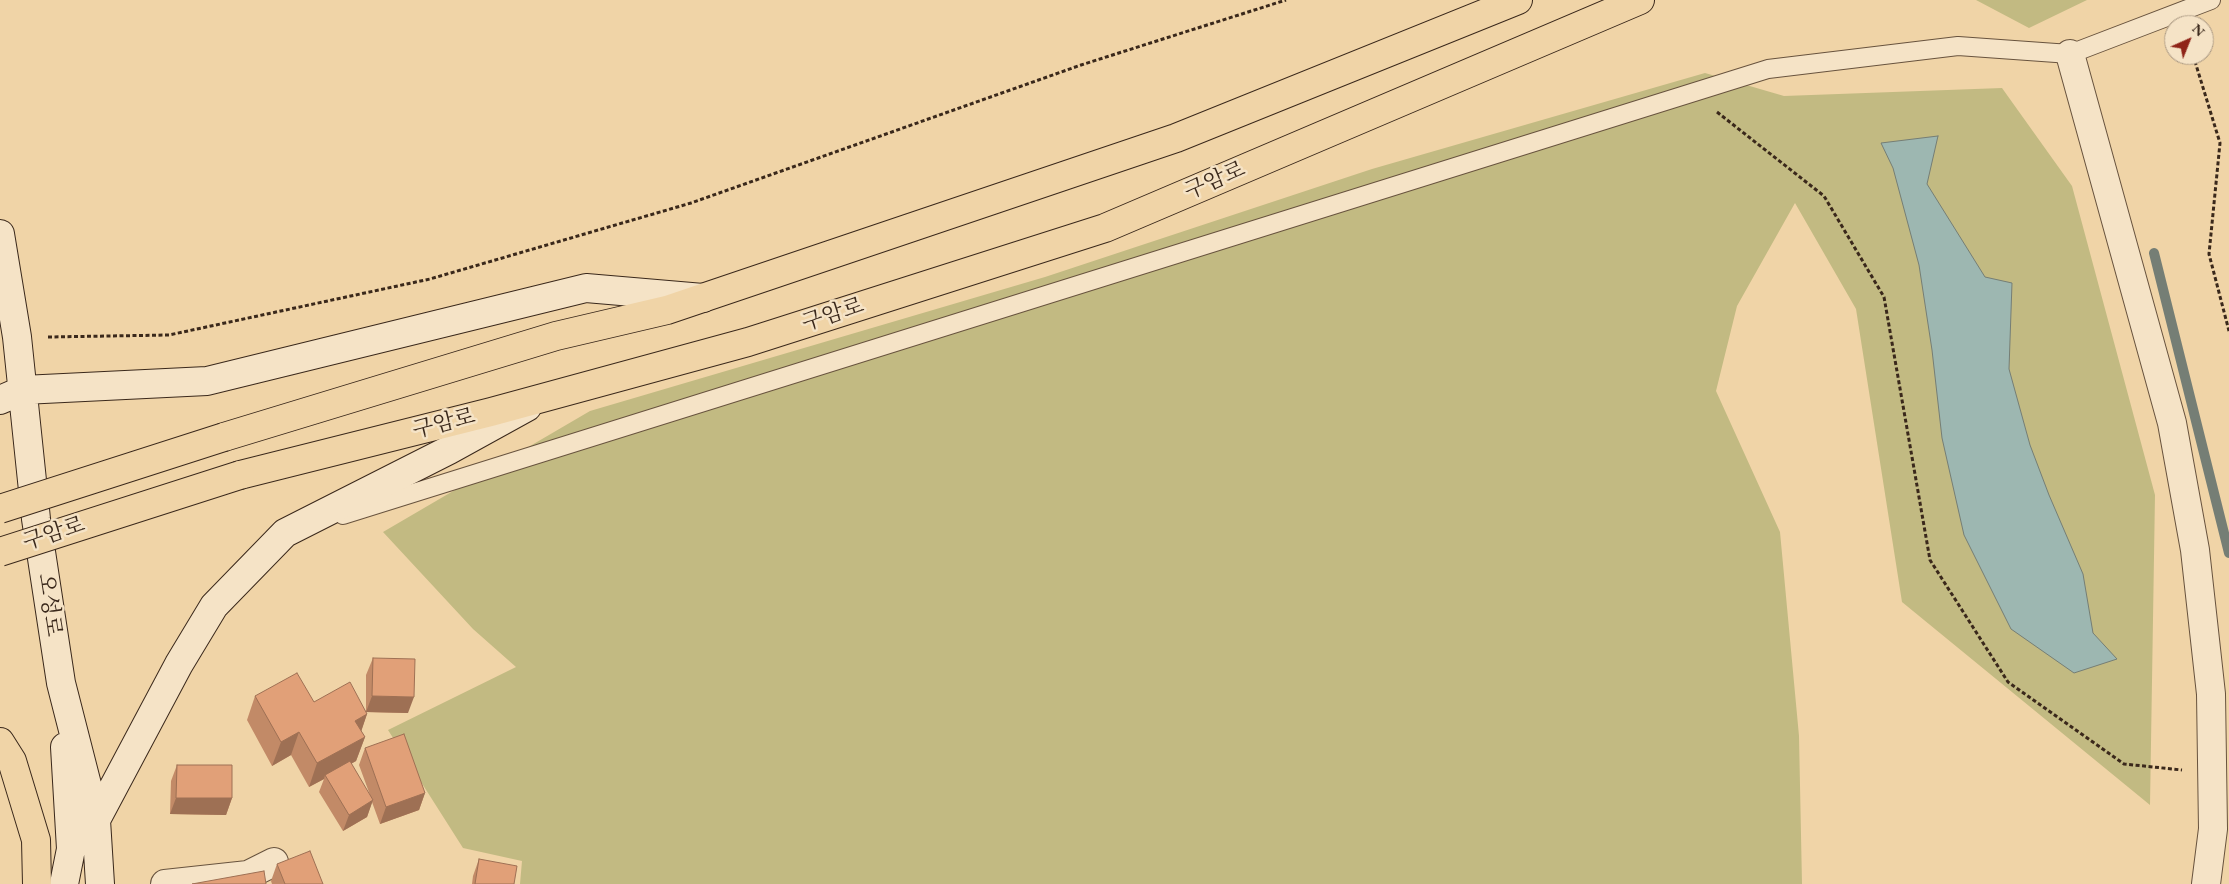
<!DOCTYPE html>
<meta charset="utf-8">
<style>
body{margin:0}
#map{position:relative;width:2229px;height:884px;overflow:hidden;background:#f0d4a7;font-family:"EB Garamond",serif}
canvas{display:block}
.north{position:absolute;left:2164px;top:15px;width:50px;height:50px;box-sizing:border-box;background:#f5e3c6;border:1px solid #aa9882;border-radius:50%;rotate:44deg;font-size:14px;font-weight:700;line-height:20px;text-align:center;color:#3a281b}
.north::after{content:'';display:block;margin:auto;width:18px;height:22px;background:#8f2418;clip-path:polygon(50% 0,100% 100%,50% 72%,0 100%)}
</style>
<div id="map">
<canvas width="2229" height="884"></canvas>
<div class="north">N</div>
</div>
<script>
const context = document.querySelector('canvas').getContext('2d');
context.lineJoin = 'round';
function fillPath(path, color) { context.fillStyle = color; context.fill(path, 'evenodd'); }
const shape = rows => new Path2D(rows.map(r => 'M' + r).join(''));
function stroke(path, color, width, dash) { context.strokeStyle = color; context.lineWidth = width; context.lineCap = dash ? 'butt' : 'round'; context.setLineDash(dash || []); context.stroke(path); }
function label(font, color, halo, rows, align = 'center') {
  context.font = font + ' "EB Garamond","Noto Serif KR",serif'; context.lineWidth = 5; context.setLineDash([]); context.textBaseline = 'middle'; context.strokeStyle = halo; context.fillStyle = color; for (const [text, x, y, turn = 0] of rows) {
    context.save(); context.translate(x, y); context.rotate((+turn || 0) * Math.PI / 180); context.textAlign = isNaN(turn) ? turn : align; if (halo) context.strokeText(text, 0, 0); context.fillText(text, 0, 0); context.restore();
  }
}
fillPath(shape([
 [1976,0,2087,0,2029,28],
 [1705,73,1784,96,2002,88,2072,186,2155,495,2150,805,1902,602,1856,309,1795,203,1737,306,1716,391,1780,532,1799,736,1802,884,520,884,522,861,463,848,388,730,516,667,473,629,383,532,590,411,1045,277,1372,169]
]), '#c2ba82');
const water = shape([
 [1938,136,1927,184,1985,277,2012,283,2009,369,2030,445,2049,495,2083,574,2093,633,2117,659,2074,673,2011,629,1964,535,1942,438,1932,350,1919,265,1893,168,1881,143,1938,136]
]);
fillPath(water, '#9db7b1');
stroke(water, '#757e75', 1);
stroke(shape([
 [2154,253,2229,553]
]), '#757e75', 10);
const lane = shape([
 [343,515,1768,69,1958,46,2070,54,2211,0]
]);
const street = shape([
 [2070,54,2172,423,2195,550,2211,694,2213,829,2206,884],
 [165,884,248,875,274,862]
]);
const secondary = shape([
 [0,234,17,337,36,519,61,683,96,820,100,884],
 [0,400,23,390,207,381,586,288,703,298],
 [96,820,179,664,214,606,285,533,449,450,527,407],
 [64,884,71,849,65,747]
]);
const primary = shape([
 [224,437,556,336,667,310,1176,138,1518,0],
 [240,475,491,412,748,342,1105,228,1640,0],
 [0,742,12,761,36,840,37,884]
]);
stroke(lane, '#68533e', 20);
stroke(street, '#68533e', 30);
stroke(secondary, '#3a281b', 30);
stroke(primary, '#3a281b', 30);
stroke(shape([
 [2193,55,2220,143,2209,254,2229,331],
 [1717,112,1824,196,1884,297,1930,560,2008,682,2124,764,2182,770],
 [48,337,169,335,430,279,691,203,1081,65,1286,0]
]), '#3a281b', 3, [4, 2.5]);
stroke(lane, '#f5e3c6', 18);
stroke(street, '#f5e3c6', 28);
stroke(secondary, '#f5e3c6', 28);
stroke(primary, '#f0d4a7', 28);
const primaryBridge = shape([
 [0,509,224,437],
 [0,552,240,475]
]);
stroke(primaryBridge, '#3a281b', 30, []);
stroke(primaryBridge, '#f0d4a7', 28);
fillPath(shape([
 [373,658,408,713,366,712,367,714,361,731,365,737,356,761,351,764,370,795,359,765,365,748,425,793,419,810,380,824,372,802,367,817,343,831,319,792,324,779,309,787,291,755,272,766,247,720,255,696,314,702,366,711,366,675],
 [177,765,232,798,226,815,170,814,171,781],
 [479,859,514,884,472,884,473,876],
 [277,864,323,884,272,884,271,881]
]), '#c28a67');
fillPath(shape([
 [372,696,414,697,408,713,366,712],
 [367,714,359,738,355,721],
 [299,732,291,755,272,766,281,742],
 [365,737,356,761,326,777,325,775,324,779,309,787,317,763],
 [425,793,419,810,380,824,386,807],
 [176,798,232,798,226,815,170,814],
 [373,800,367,817,343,831,349,815]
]), '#9e7054');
const building = shape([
 [373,658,415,659,414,697,372,696,373,658],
 [297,673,314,702,350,682,367,714,355,721,365,737,317,763,299,732,281,742,255,696,297,673],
 [404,734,425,793,386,807,365,748,404,734],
 [350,761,373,800,349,815,325,775,350,761],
 [177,765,232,765,232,798,176,798,177,765],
 [310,851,323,884,285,884,277,864,310,851],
 [479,859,517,866,514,884,475,884,479,859],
 [264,871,266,884,192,884,264,871]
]);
fillPath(building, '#e1a078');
stroke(building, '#9e7054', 1);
label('22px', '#3a281b', '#f5e3c6', [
 ["구암로",1215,181,-23],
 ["구암로",833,315,-18],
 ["구암로",444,424,-14],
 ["구암로",54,534,-18],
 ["오성로",49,605,82]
]);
</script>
